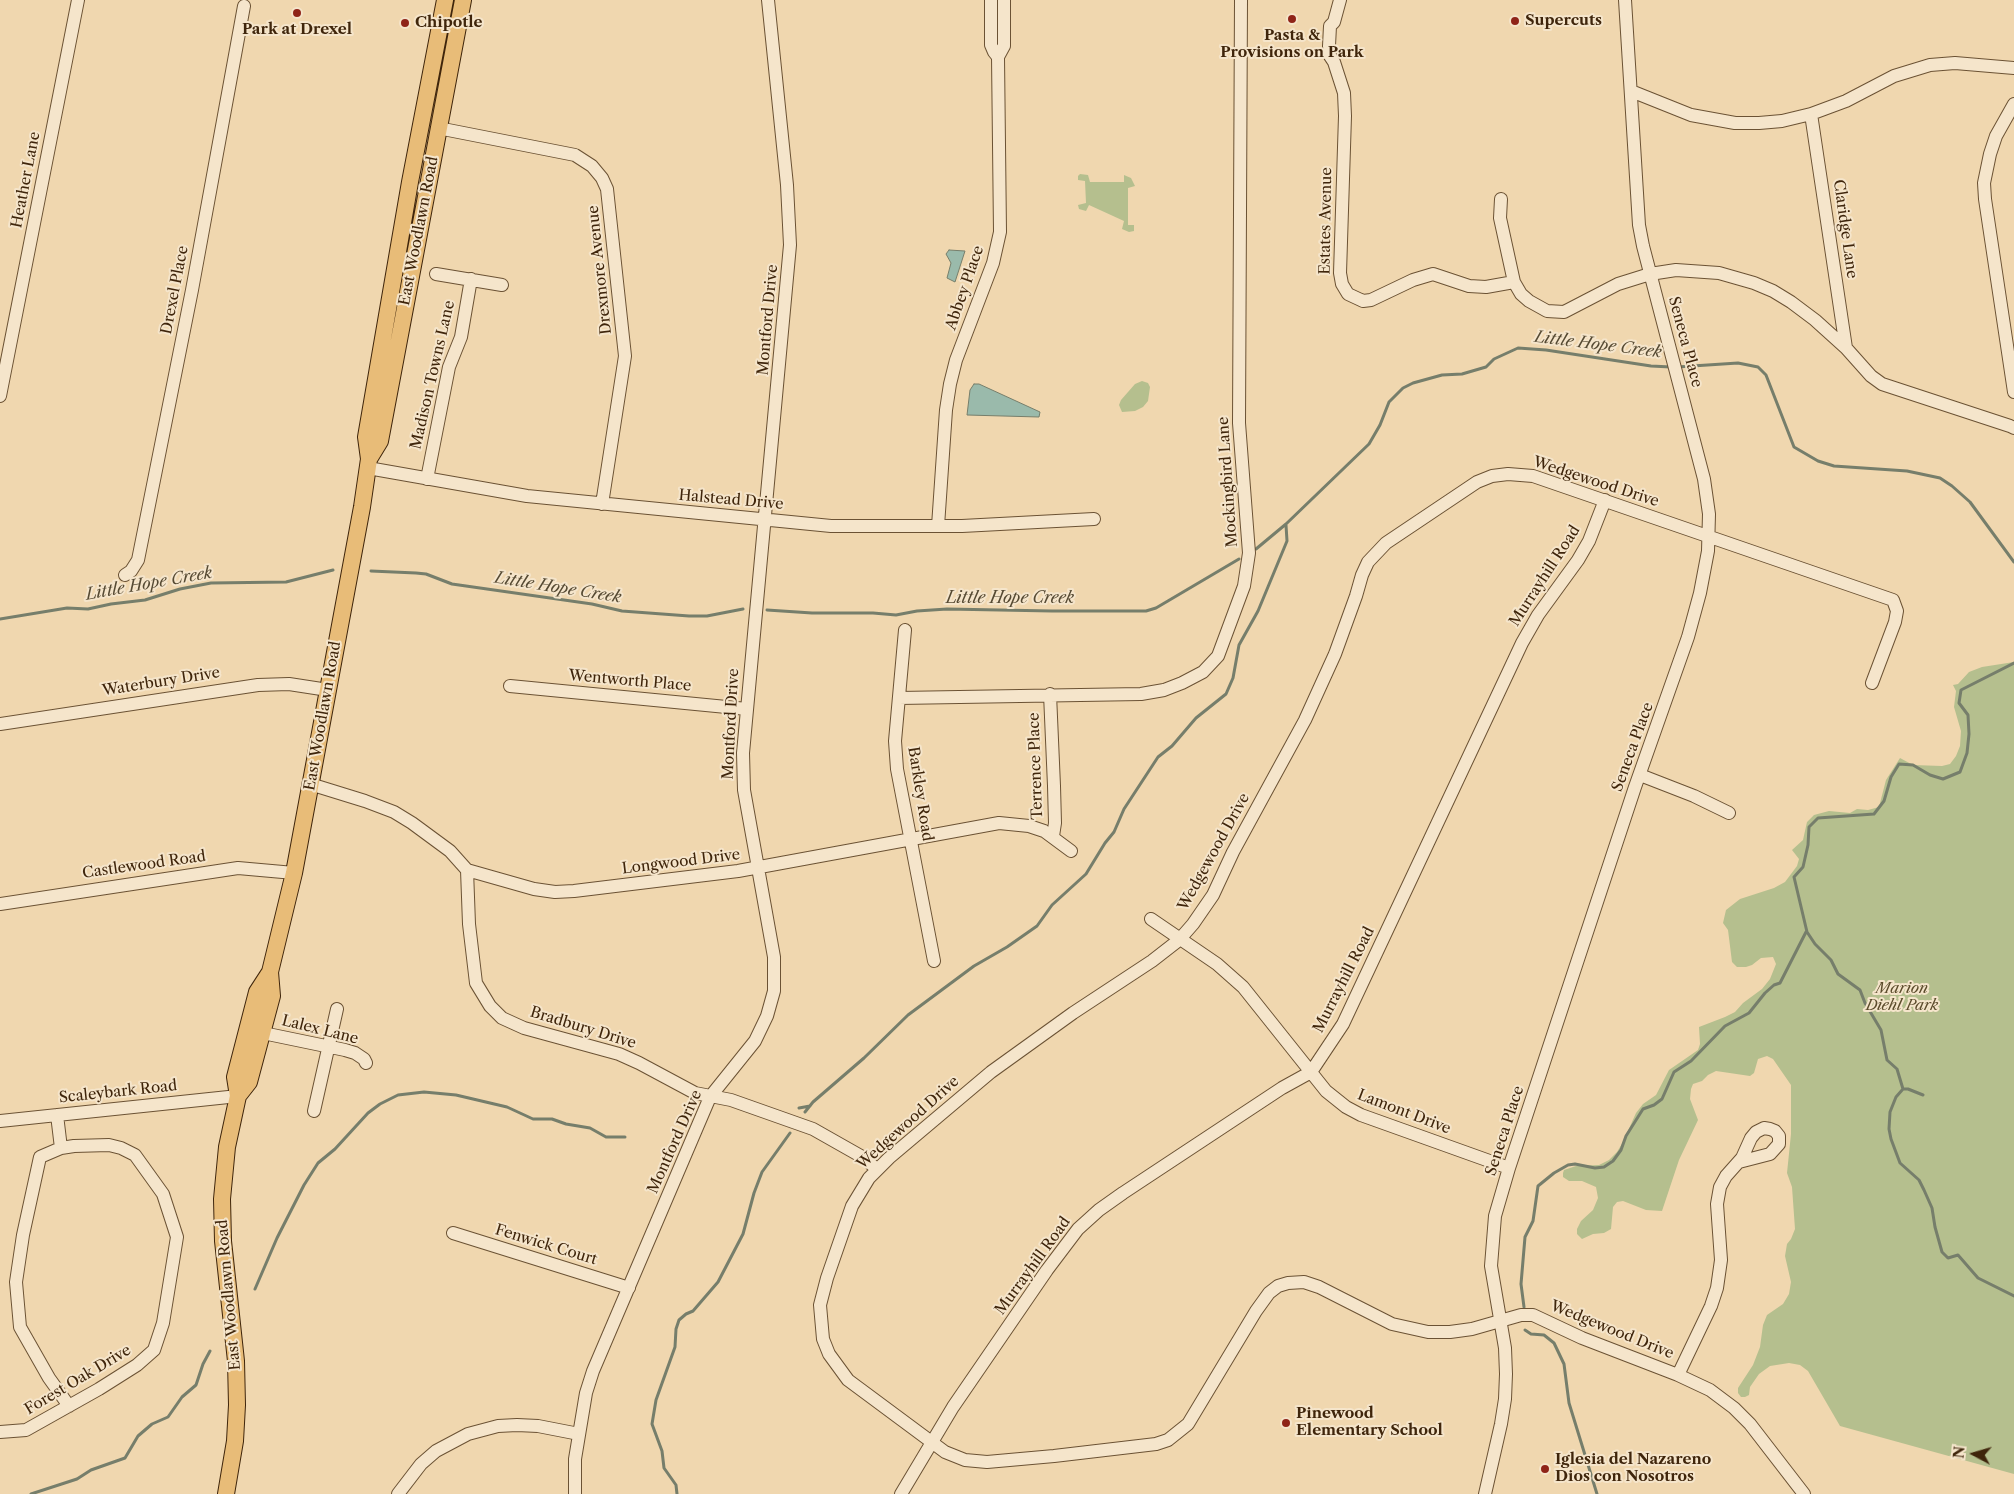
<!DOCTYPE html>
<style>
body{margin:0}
#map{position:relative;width:2014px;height:1494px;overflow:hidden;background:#f0d7af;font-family:"Libre Caslon Text",serif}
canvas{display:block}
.north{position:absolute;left:1949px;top:1429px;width:50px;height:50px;-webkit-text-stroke:4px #f5e5cb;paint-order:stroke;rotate:276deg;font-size:14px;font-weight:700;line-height:20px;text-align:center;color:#3f250b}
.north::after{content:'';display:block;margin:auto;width:18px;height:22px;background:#3f250b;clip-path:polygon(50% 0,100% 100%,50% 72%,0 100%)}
</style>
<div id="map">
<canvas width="2014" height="1494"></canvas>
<div class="north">N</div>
</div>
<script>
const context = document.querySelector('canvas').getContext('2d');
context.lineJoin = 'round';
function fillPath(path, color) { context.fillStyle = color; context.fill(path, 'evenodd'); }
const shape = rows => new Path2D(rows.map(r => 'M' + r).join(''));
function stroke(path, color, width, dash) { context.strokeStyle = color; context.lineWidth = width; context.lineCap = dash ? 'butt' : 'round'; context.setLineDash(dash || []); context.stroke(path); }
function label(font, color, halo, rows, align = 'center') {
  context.font = font + ' "Libre Caslon Text",serif'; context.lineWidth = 4; context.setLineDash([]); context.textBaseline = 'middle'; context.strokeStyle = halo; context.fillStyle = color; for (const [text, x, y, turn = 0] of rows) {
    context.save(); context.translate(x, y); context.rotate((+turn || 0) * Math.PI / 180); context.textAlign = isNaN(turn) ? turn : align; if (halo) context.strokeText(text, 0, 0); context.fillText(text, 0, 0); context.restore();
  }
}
fillPath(shape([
 [1080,174,1088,175,1090,182,1124,182,1124,175,1131,178,1135,186,1128,188,1128,225,1134,225,1134,231,1129,232,1122,229,1124,221,1089,205,1086,211,1079,209,1078,205,1086,203,1085,181,1078,180,1078,176],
 [1142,381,1148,383,1150,387,1148,401,1143,407,1135,411,1122,412,1119,405,1121,400,1135,384],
 [2014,662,2014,1474,1840,1426,1808,1371,1800,1365,1789,1363,1770,1366,1759,1374,1750,1387,1749,1395,1745,1397,1741,1397,1738,1393,1738,1388,1753,1365,1760,1347,1763,1325,1767,1315,1783,1304,1789,1294,1791,1282,1785,1256,1787,1244,1791,1239,1795,1229,1792,1187,1787,1173,1791,1134,1791,1085,1773,1059,1767,1056,1758,1059,1754,1073,1750,1076,1716,1071,1708,1075,1702,1081,1693,1084,1691,1089,1690,1099,1698,1120,1679,1160,1662,1211,1646,1210,1623,1201,1617,1202,1613,1207,1611,1229,1604,1233,1593,1234,1582,1239,1577,1234,1577,1229,1581,1221,1593,1210,1598,1198,1596,1187,1582,1181,1569,1181,1563,1177,1563,1173,1564,1170,1576,1166,1599,1165,1609,1160,1617,1152,1623,1142,1636,1113,1643,1104,1656,1095,1669,1070,1698,1050,1700,1044,1699,1027,1725,1017,1735,1012,1743,1003,1762,989,1770,979,1776,964,1773,957,1761,958,1752,965,1746,967,1737,967,1732,962,1728,930,1723,923,1726,910,1740,899,1774,888,1785,882,1797,866,1799,859,1792,850,1803,840,1807,822,1814,815,1829,811,1850,813,1857,809,1868,810,1879,807,1886,780,1900,758,1913,765,1942,766,1950,764,1956,756,1960,746,1961,731,1954,707,1956,691,1953,685,1958,684,1969,672,1982,667]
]), '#b5bf8e');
const water = shape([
 [949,250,965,251,955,282,947,278,951,263,946,254,949,250],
 [974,384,979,384,1040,412,1039,417,967,415,970,390,974,384]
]);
fillPath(water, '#9abaab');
stroke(water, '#767e6b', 1);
stroke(shape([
 [1677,367,1738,363,1758,367,1766,375,1794,447,1818,461,1834,466,1907,471,1940,478,1952,486,1970,502,2014,562],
 [1256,549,1286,524,1369,444,1380,425,1389,402,1403,388,1413,383,1442,375,1462,374,1486,367,1494,359,1518,348,1546,350,1651,366,1671,367],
 [371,571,416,573,426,574,452,584,592,604,622,611,689,616,707,616,743,609],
 [767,610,812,613,873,613,896,615,917,611,947,609,1052,611,1146,611,1156,608,1239,559],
 [0,619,67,608,88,609,111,604,145,600,180,589,211,583,286,582,333,570],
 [1903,1089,1897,1069,1887,1060,1881,1030,1865,1003,1860,990,1838,974,1831,960,1815,944,1807,932,1794,877,1803,867,1808,845,1809,827,1818,818,1874,814,1884,801,1891,777,1899,764,1913,765,1930,775,1943,779,1960,772,1967,753,1969,734,1968,715,1959,703,1961,690,2014,663],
 [1903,1089,1896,1097,1890,1112,1889,1129,1891,1139,1900,1163,1919,1180,1924,1190,1932,1208,1935,1227,1942,1252,1948,1258,1958,1255,1978,1278,2014,1296],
 [1903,1089,1908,1089,1923,1095],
 [799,1108,810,1106],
 [805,1112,813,1102,864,1058,908,1015,974,966,1007,947,1037,926,1052,905,1086,874,1105,843,1114,832,1124,809,1158,757,1172,746,1196,718,1226,694,1233,678,1239,645,1258,611,1287,541,1286,525],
 [255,1289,277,1238,304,1185,318,1163,335,1149,368,1113,380,1104,398,1095,424,1092,456,1095,507,1107,533,1119,552,1119,566,1124,590,1128,606,1137,625,1137],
 [1524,1307,1521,1284,1525,1237,1533,1221,1538,1186,1554,1173,1568,1165,1575,1164,1595,1168,1604,1167,1613,1161,1621,1150,1626,1136,1643,1109,1654,1105,1662,1099,1674,1072,1691,1061,1725,1026,1749,1013,1765,993,1774,985,1780,983,1806,932],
 [1525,1330,1531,1334,1544,1335,1554,1343,1564,1364,1569,1403,1597,1494],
 [31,1494,77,1479,91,1470,125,1458,138,1436,152,1424,168,1417,182,1397,196,1385,203,1364,210,1351],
 [677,1494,676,1485,664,1468,662,1451,652,1424,656,1400,675,1347,676,1329,679,1320,686,1314,693,1311,718,1282,743,1234,754,1193,762,1172,790,1133]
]), '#767e6b', 3);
const minor = shape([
 [991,0,991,45,994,52,998,57,1004,46,1004,0],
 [1340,0,1334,22,1330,26,1329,46,1330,56,1334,62,1344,93,1345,116,1340,273,1342,284,1348,294,1363,301,1371,300,1413,280,1433,274,1469,286,1486,287,1514,282],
 [1631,91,1691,115,1735,123,1759,123,1782,121,1811,114,1846,101,1894,76,1930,65,1955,63,2014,68],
 [2014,104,1996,136,1990,154,1984,183,1985,199,2014,392],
 [1811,114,1846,348],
 [438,128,575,155,592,166,602,178,607,189,625,356,602,504],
 [1501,199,1500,218,1514,282,1521,294,1529,301,1547,311,1564,312,1618,284,1650,274,1676,270,1719,273,1754,283,1773,291,1791,302,1815,320,1846,348,1871,376,1882,384,2010,426,2014,428],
 [436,274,502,285],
 [0,396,78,0],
 [368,468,527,496,831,526,962,526,1094,519],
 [427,479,449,367,461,337,471,279],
 [938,526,946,410,950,384,956,360,993,263,1000,232,998,57],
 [125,575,131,571,138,560,192,290,244,6],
 [905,630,895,741,897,769,934,961],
 [510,686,747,709],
 [1050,694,1054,786,1055,823,1053,836],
 [899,698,1141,694,1164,690,1182,683,1203,672,1218,656,1244,586,1249,553,1239,423,1241,0],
 [0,724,258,685,289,684,328,690],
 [1640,775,1694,796,1729,813],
 [310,784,365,801,394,812,412,823,450,851,467,870,534,889,555,892,574,891,738,871,999,823,1029,826,1044,831,1071,851],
 [467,870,469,924,476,983,490,1006,502,1018,524,1028,619,1054,639,1063,695,1093,731,1100,813,1129,866,1159,877,1170],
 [0,904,238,868,294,873],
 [1151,919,1217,964,1243,987,1326,1091,1346,1107,1361,1115,1509,1168],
 [263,1033,345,1050,355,1053,364,1059,366,1063],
 [314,1111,337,1009],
 [57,1115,61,1148,40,1157,23,1235,16,1282,20,1327,49,1378,69,1406],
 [0,1121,238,1096],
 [453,1233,629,1288],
 [1678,1375,1711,1306,1717,1288,1721,1260,1717,1204,1720,1187,1726,1176,1742,1158,1751,1138,1756,1132,1764,1128,1770,1129,1775,1131,1779,1136,1779,1144,1770,1154,1739,1162],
 [0,1432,26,1430,99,1389,137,1365,154,1350,163,1323,177,1237,163,1194,135,1155,121,1148,109,1145,74,1146,61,1148],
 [398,1494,421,1464,436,1451,468,1434,498,1426,517,1425,538,1426,579,1434],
 [575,1494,575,1459,586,1393,593,1371,710,1097,755,1041,767,1016,774,991,774,957,744,790,743,753,790,245,787,185,768,0],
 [901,1494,953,1407,1047,1270,1078,1229,1099,1210,1123,1193,1282,1088,1311,1072,1343,1024,1522,643,1538,615,1578,560,1589,541,1605,500],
 [1485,1494,1501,1424,1505,1399,1506,1374,1505,1348,1491,1266,1495,1216,1509,1168,1635,787,1688,637,1700,593,1708,551,1709,514,1704,479,1643,246,1639,225,1625,0],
 [1804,1494,1750,1424,1734,1408,1710,1390,1678,1375,1582,1338,1533,1315,1521,1315,1472,1329,1450,1332,1428,1332,1392,1324,1319,1287,1304,1282,1288,1283,1278,1286,1269,1293,1256,1311,1188,1424,1168,1440,1156,1444,1054,1456,987,1462,965,1460,945,1452,848,1380,829,1354,823,1339,820,1305,827,1278,852,1206,869,1178,889,1158,991,1072,1073,1013,1152,961,1179,940,1193,924,1213,895,1233,852,1305,720,1335,654,1356,596,1362,575,1368,562,1386,543,1477,482,1492,476,1508,474,1533,476,1893,600,1897,611,1895,622,1872,683]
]);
const major = shape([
 [369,459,380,441,463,0],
 [238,1096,235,1077,257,992,270,972],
 [226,1494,235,1441,237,1405,236,1361,223,1241,222,1199,227,1147,238,1096,249,1082,272,996,270,972,294,873,362,507,369,459,366,437,410,182,445,0]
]);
stroke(minor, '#6b5234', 14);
stroke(major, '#3f250b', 18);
stroke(minor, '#f5e5cb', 12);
stroke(major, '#e8bc78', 16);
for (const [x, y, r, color] of [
 [297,13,5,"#8f2418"],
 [1292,19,5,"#8f2418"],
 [1515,21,5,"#8f2418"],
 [405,23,5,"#8f2418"],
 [1286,1423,5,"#8f2418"],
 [1545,1469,5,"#8f2418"]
]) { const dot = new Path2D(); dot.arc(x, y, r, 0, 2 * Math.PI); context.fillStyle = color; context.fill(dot); stroke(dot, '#f5e5cb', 2); }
label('bold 15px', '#3f250b', '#f5e5cb', [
 ["Supercuts",1525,21],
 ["Chipotle",415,23],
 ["Park at Drexel",297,30,"center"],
 ["Pasta &",1292,36,"center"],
 ["Provisions on Park",1292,53,"center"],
 ["Pinewood",1296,1414],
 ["Elementary School",1296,1431],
 ["Iglesia del Nazareno",1555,1460],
 ["Dios con Nosotros",1555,1477]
], 'left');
label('15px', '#3f250b', '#f5e5cb', [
 ["Heather Lane",26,180,-79],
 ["Estates Avenue",1326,221,-89],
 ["Claridge Lane",1845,229,82],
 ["East Woodlawn Road",419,231,-79],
 ["Drexmore Avenue",600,270,-96],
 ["Abbey Place",965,288,-71],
 ["Drexel Place",175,290,-79],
 ["Montford Drive",768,320,-85],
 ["Seneca Place",1685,342,75],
 ["Madison Towns Lane",433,375,-77],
 ["Mockingbird Lane",1228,482,-94],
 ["Wedgewood Drive",1596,482,18],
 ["Halstead Drive",731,500,5],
 ["Murrayhill Road",1545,576,-57],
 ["Wentworth Place",630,681,5],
 ["Waterbury Drive",161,682,-9],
 ["East Woodlawn Road",323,716,-80],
 ["Montford Drive",731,724,-87],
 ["Seneca Place",1633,747,-70],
 ["Terrence Place",1036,766,-92],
 ["Barkley Road",920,794,81],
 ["Wedgewood Drive",1214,852,-61],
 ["Longwood Drive",681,862,-7],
 ["Castlewood Road",144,865,-8],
 ["Murrayhill Road",1344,980,-63],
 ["Bradbury Drive",583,1028,17],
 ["Lalex Lane",320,1030,14],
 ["Scaleybark Road",118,1092,-6],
 ["Lamont Drive",1404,1112,21],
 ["Wedgewood Drive",908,1123,-42],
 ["Seneca Place",1505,1131,-72],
 ["Montford Drive",675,1142,-66],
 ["Fenwick Court",546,1245,17],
 ["Murrayhill Road",1033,1266,-54],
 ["East Woodlawn Road",229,1295,-95],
 ["Wedgewood Drive",1612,1330,22],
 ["Forest Oak Drive",78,1380,-31]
]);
label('italic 15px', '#5c4c2c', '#f5e5cb', [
 ["Marion",1902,989],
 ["Diehl Park",1902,1006]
]);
label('italic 16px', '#564a33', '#f5e5cb', [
 ["Little Hope Creek",1598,345,7],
 ["Little Hope Creek",149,584,-10],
 ["Little Hope Creek",558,588,9],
 ["Little Hope Creek",1010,598]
]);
</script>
